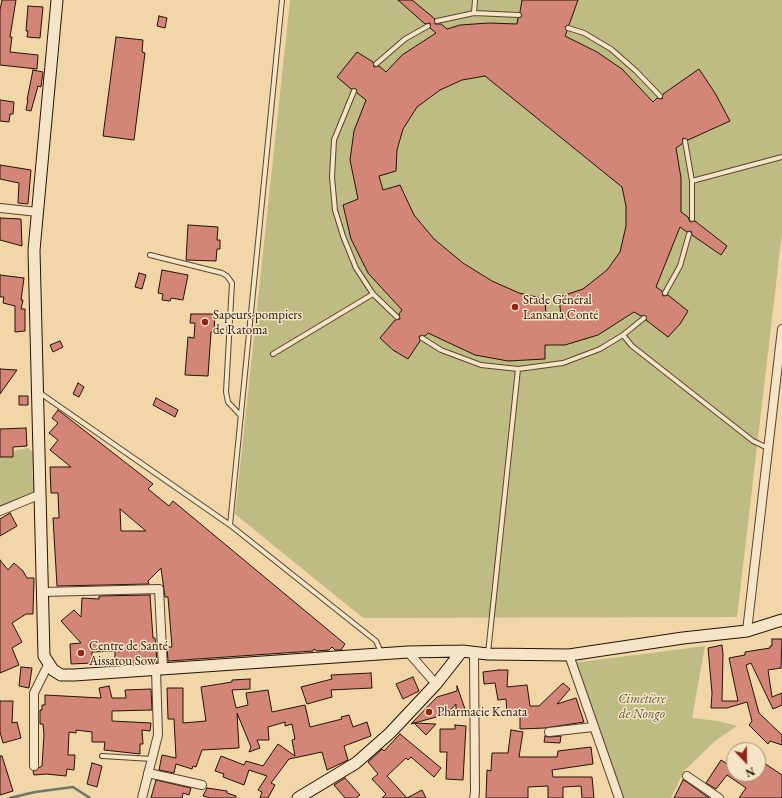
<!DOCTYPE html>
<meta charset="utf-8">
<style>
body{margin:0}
#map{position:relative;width:782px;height:798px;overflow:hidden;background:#f1d6a7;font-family:"EB Garamond",serif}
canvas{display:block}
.north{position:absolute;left:726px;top:742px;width:40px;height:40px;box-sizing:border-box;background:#f6e4c6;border:1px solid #a2907a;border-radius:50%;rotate:158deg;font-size:11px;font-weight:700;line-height:16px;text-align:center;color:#241208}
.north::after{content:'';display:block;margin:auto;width:14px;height:18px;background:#8f2418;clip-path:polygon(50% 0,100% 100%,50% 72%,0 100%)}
</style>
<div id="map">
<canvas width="782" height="798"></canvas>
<div class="north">N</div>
</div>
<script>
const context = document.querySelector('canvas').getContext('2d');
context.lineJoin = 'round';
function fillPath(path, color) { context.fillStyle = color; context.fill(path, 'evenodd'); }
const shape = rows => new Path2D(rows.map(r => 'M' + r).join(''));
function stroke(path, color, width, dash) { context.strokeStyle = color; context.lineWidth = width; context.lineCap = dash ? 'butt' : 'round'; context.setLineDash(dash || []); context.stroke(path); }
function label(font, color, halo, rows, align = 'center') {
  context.font = font + ' "EB Garamond",serif'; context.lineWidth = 3; context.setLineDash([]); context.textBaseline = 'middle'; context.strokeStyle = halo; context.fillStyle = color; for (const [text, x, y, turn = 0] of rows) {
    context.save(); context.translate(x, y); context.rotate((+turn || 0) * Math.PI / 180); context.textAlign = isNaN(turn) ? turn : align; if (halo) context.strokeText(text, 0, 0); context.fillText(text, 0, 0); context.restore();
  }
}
fillPath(shape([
 [290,0,782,0,782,233,737,617,363,618,235,514],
 [28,448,34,453,32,475,37,485,32,499,0,511,0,456,18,450],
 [705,646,692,718,718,721,737,726,715,741,684,771,671,798,622,798,573,663]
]), '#bfbc83');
stroke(shape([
 [10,798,35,792,73,787,90,798]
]), '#6d756d', 2.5);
const building = shape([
 [2,0,16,0,10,37,12,37,10,52,38,55,37,69,0,65,0,10,2,0],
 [398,0,412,0,435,19,435,24,441,24,447,29,460,25,489,23,517,24,518,18,522,16,520,12,522,0,578,0,569,25,565,27,567,31,565,36,597,52,622,69,653,102,657,98,662,99,663,94,699,69,715,93,730,121,688,140,683,138,682,144,676,148,681,178,681,212,688,217,690,222,695,221,727,246,721,255,692,235,691,231,687,232,680,227,656,287,662,291,663,296,668,295,688,311,680,324,668,337,646,320,646,316,641,316,634,312,598,335,565,345,545,345,545,359,508,361,475,355,428,333,425,336,419,336,420,341,408,359,393,350,380,338,395,320,400,319,399,314,402,310,368,273,351,239,343,205,358,199,350,160,354,131,366,100,357,93,356,89,351,89,337,77,357,52,373,62,374,67,379,66,386,72,402,55,436,33,430,28,430,23,425,24,398,0],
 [485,76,622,187,626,206,626,226,620,252,607,270,583,289,559,297,561,316,546,316,545,299,519,293,492,281,463,263,434,239,414,215,400,185,383,190,379,176,396,171,397,150,403,129,417,107,440,90,462,80,485,76],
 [28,6,43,7,40,38,27,37,28,31,26,31,28,6],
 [159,16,167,18,165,28,157,26,159,16],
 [116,37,143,40,142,52,145,53,134,140,103,136,116,37],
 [33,70,43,72,41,87,38,86,31,111,26,110,28,100,27,100,33,70],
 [0,100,14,102,13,114,10,114,9,122,0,121,0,100],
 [0,165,31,170,28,204,18,203,19,183,0,179,0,165],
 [0,218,21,219,22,246,0,240,0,218],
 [188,225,218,227,217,240,220,240,220,249,217,249,216,261,186,260,188,225],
 [162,270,188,275,183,300,171,298,170,301,162,300,163,294,158,293,162,270],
 [139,273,146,275,142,289,135,287,139,273],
 [0,275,24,278,21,300,23,300,21,309,25,309,25,331,15,332,15,306,3,303,4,297,0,297,0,275],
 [191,314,215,314,214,332,211,332,208,376,185,375,188,337,194,338,195,323,190,323,191,314],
 [60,341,63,347,53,352,50,345,60,341],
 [0,369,17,370,0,394,0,369],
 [78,383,84,387,79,397,73,394,78,383],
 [19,396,28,396,28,405,19,405,19,396],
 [156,398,178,410,175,417,153,405,156,398],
 [58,410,153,484,148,489,169,506,173,501,345,644,341,650,335,650,332,647,329,650,317,651,314,649,313,651,168,661,167,647,172,647,168,597,165,597,161,568,148,581,149,584,57,586,53,518,59,518,58,493,51,493,50,467,71,467,50,450,58,440,49,433,58,423,52,418,58,410],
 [120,509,146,531,121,531,120,509],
 [26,428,27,446,13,447,13,457,0,457,0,429,26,428],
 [10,513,17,526,0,536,0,519,10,513],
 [0,560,8,570,14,563,23,571,27,578,34,578,33,614,26,614,12,623,22,642,12,648,19,665,0,673,0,560],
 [150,595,153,638,155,638,157,662,115,664,115,651,92,652,92,663,71,664,70,644,81,643,61,621,74,610,81,617,82,598,99,599,99,596,150,595],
 [772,639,782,639,781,668,768,670,772,697,782,693,782,705,773,709,751,663,746,665,759,713,782,735,782,745,770,741,768,744,749,725,752,721,747,702,727,708,711,708,712,693,708,648,722,645,723,654,722,701,738,701,729,658,745,655,745,652,770,648,770,646,772,646,772,639],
 [21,667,32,668,29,688,19,686,21,667],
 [499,670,508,670,507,687,527,685,530,706,539,706,563,683,570,689,557,704,576,698,584,722,545,728,520,729,520,712,507,714,506,699,498,700,495,683,484,684,483,672,499,670],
 [371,673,372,688,331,690,332,697,307,704,301,687,332,679,331,675,371,673],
 [413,677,419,691,403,699,396,684,413,677],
 [250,679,250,689,232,690,236,708,248,705,246,693,268,690,272,712,305,705,310,727,342,719,341,717,349,715,353,727,367,722,371,736,344,746,348,760,327,770,322,752,289,759,271,783,275,785,268,798,260,798,262,792,258,790,267,776,249,770,244,785,223,777,224,774,215,771,221,756,244,765,246,761,263,766,278,744,295,756,292,740,295,739,292,724,285,726,285,722,268,727,269,740,257,740,260,748,249,752,251,747,237,713,239,748,202,750,196,767,193,766,192,769,176,764,174,773,159,770,162,755,176,758,174,719,168,719,167,688,183,688,183,723,206,721,201,687,232,682,232,680,250,679],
 [109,686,112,698,126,698,125,690,151,689,152,710,112,711,112,721,151,723,150,731,142,730,143,744,140,744,140,754,104,750,105,742,92,742,92,732,76,730,76,733,69,732,68,755,75,755,74,770,67,769,66,776,46,774,34,775,33,771,42,766,44,735,43,724,40,724,40,710,42,710,42,705,45,705,45,695,101,698,99,688,109,686],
 [457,686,465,709,456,711,456,704,447,714,411,724,437,697,457,691,457,686],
 [0,701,13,701,12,723,17,722,21,738,3,743,0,732,0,701],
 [414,723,436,724,426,735,414,723],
 [455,725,466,726,463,780,446,779,447,752,440,752,440,729,455,729,455,725],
 [511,730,523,732,519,757,557,757,558,751,591,747,593,764,552,770,553,777,592,777,594,798,582,798,581,786,563,787,563,798,548,798,548,786,528,787,528,798,486,798,487,770,491,771,492,753,508,753,511,730],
 [400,734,441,768,434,777,411,757,408,760,406,758,387,776,407,798,422,790,426,798,382,798,386,794,372,779,378,774,368,762,382,749,384,751,400,734],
 [545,736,549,737,561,736,560,743,544,742,545,736],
 [0,756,2,756,13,791,0,795,0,756],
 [758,759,782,775,782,798,739,798,746,788,727,775,716,789,706,783,721,760,734,768,734,774,758,774,758,759],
 [92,763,102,766,97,787,87,784,92,763],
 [345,778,360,795,356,798,345,798,334,785,345,778],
 [156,780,191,788,189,795,183,793,182,798,151,798,156,780],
 [683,780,687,782,709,798,674,798,683,780],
 [207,788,227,791,227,793,236,796,236,798,210,798,203,796,207,788]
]);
fillPath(building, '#d38577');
stroke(building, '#241208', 1);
const lane = shape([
 [282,0,230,525,376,641,381,652],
 [474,13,475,0],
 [437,21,474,13,519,15],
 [568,28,584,33,611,49,636,71,660,96],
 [376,64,405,39,428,26],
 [354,91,334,140,332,177,335,210,343,236,356,268,373,294,397,317],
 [685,141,692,181,692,219],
 [692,181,782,157],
 [150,255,222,273,227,276,232,283,226,392,228,402,241,416],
 [665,293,680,266,689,234],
 [623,335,632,346,753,441,768,448],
 [422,338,441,350,481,365,518,369,563,363,600,349,623,335,644,318],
 [273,354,373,294],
 [40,393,230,525],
 [488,653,518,369],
 [102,756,152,759]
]);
const street = shape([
 [0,208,38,212],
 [0,511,41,494],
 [43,592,159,589,163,669],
 [747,631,782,329],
 [408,652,436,684],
 [569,655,619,798],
 [549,732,593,727],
 [34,766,34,693,48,665],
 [148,773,202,785],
 [687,776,719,798],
 [142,798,158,735,156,670],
 [474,798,475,793,474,652]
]);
const secondary = shape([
 [57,0,34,250,44,656,53,670,61,675,74,675,408,652,462,651,488,654,569,655,683,638,747,631,782,620],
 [298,798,356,763,390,733,436,684,462,651]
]);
stroke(lane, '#574330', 6);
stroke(street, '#574330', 10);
stroke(secondary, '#241208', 13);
stroke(lane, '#f6e4c6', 4);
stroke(street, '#f6e4c6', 8);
stroke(secondary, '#f6e4c6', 11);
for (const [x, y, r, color] of [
 [515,307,4,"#8f2418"],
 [205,322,4,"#8f2418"],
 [81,653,4,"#8f2418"],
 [429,712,4,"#8f2418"]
]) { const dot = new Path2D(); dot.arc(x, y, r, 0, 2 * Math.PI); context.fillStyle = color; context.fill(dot); stroke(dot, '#f6e4c6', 1.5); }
label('13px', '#241208', '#f6e4c6', [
 ["Stade Général",523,300],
 ["Lansana Conté",523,315],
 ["Sapeurs-pompiers",213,315],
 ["de Ratoma",213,330],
 ["Centre de Santé",89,646],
 ["Aissatou Sow",89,661],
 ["Pharmacie Kenata",437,712]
], 'left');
label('italic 13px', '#5a4e33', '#f6e4c6', [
 ["Cimétière",642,699],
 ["de Nongo",642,714]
]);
</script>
